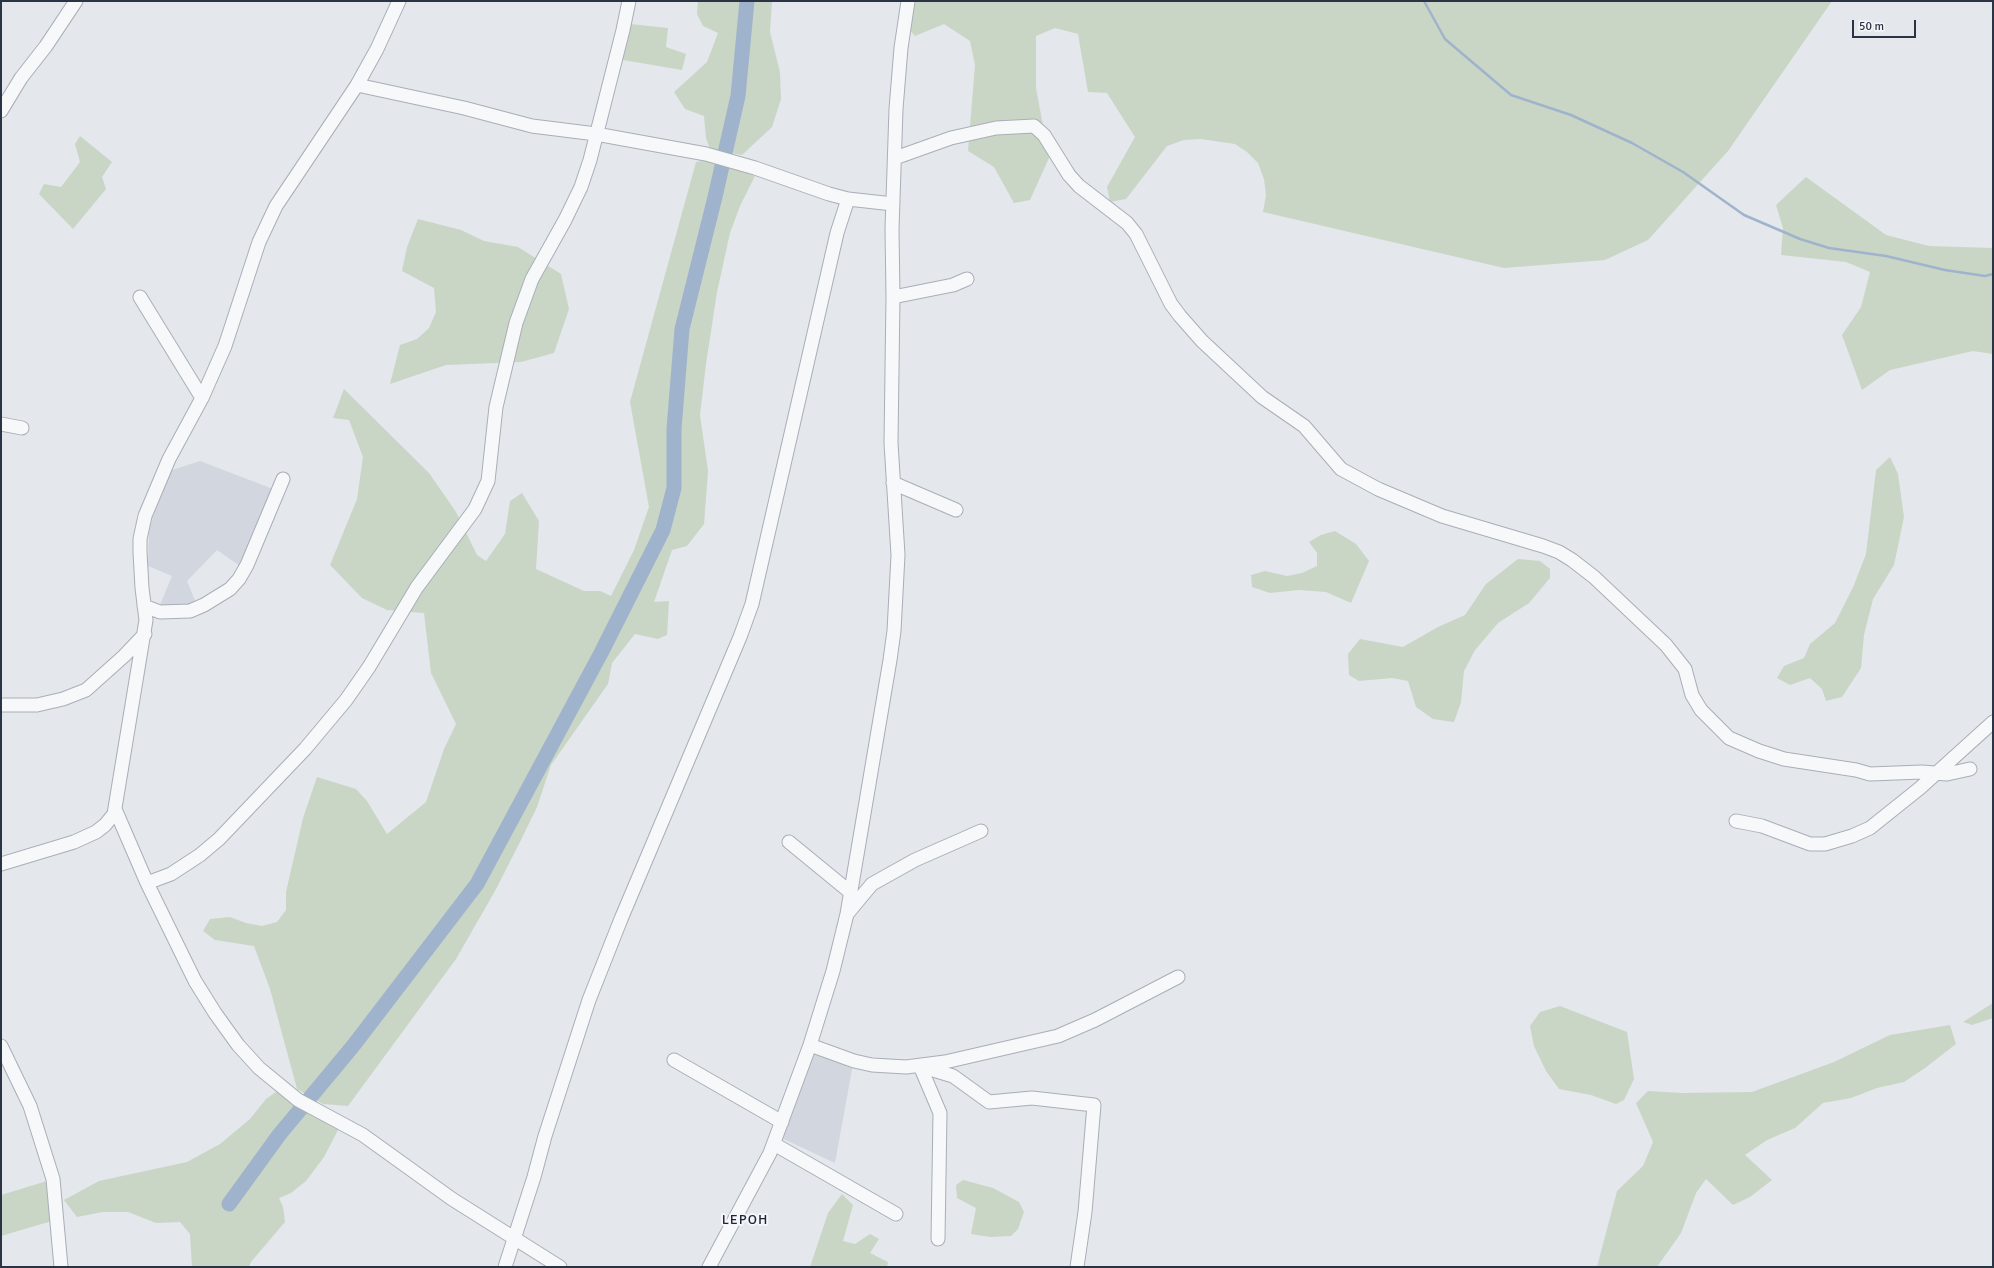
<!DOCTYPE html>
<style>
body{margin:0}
#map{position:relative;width:1994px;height:1268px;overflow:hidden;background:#e4e7ec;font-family:Signika,sans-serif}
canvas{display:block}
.frame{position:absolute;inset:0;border:2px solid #2b3445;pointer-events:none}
.scale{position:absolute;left:1852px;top:20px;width:64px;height:18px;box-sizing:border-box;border:2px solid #2b3445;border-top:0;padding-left:5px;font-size:12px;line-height:14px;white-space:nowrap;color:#2b3445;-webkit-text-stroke:3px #f4f6f9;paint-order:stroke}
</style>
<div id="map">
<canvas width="1994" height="1268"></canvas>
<div class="frame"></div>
<div class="scale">50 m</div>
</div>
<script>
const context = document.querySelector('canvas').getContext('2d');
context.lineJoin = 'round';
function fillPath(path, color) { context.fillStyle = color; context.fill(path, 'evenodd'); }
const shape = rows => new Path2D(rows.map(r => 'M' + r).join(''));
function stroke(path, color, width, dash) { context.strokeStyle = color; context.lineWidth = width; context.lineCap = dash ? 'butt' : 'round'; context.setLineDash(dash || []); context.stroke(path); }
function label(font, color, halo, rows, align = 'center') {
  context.font = font + ' Signika,sans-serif'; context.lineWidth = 4; context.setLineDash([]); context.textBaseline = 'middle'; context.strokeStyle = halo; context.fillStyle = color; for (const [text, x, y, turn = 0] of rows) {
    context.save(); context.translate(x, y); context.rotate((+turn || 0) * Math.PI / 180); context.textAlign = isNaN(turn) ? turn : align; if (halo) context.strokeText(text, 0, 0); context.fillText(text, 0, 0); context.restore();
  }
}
fillPath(shape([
 [200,461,273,489,240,566,217,550,187,581,196,603,188,607,160,605,172,576,148,566,149,529,169,471],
 [803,1051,835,1057,853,1064,835,1163,777,1136]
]), '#d2d6de');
fillPath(shape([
 [698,1,772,1,770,32,780,72,781,99,772,127,742,155,710,149,706,138,704,116,685,109,674,92,707,62,718,33,703,26,697,14],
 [910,1,1832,1,1728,151,1648,240,1605,260,1504,268,1263,212,1266,195,1264,179,1258,163,1247,152,1235,144,1201,139,1184,140,1167,146,1126,199,1110,202,1107,187,1135,137,1107,93,1088,92,1078,34,1055,28,1036,36,1036,88,1049,158,1030,200,1014,203,994,167,968,151,975,65,970,41,944,24,915,36,909,29],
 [630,24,668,28,666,47,686,54,682,70,623,60],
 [80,136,112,162,102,177,106,189,73,229,39,194,44,184,61,187,80,162,75,144],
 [708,160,755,176,740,206,730,233,717,292,706,364,700,415,708,471,704,524,687,546,672,550,654,602,669,601,667,635,658,639,635,634,612,663,608,684,551,765,537,807,520,842,495,891,456,959,348,1106,323,1104,297,1089,270,989,254,946,215,940,203,931,210,919,230,917,246,923,262,926,277,922,286,910,286,892,303,818,317,777,356,789,367,801,387,834,426,802,444,749,456,724,431,673,424,613,387,610,362,598,330,565,357,499,363,457,349,420,333,418,344,389,429,473,456,512,477,555,486,561,505,534,510,501,522,493,539,521,536,569,584,591,600,591,611,596,634,550,649,507,630,402,696,162],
 [1806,177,1886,235,1929,246,1993,248,1993,354,1973,351,1890,370,1862,390,1842,335,1861,307,1870,272,1846,262,1781,255,1783,228,1776,205],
 [418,219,461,230,484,241,518,247,561,274,569,309,554,353,521,362,446,365,390,384,400,345,417,339,429,328,436,312,434,288,402,271,407,247],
 [1890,457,1898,474,1904,517,1894,565,1873,599,1864,635,1861,668,1842,697,1826,701,1822,689,1810,678,1790,685,1777,678,1784,666,1804,658,1810,644,1835,623,1854,585,1866,554,1876,470],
 [1335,531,1356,544,1369,561,1351,603,1326,592,1299,590,1270,593,1252,587,1251,575,1265,571,1287,576,1302,573,1317,566,1317,553,1309,542,1321,535],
 [1518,559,1540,561,1550,569,1550,578,1529,603,1498,623,1475,650,1464,671,1461,702,1454,722,1433,719,1416,707,1408,681,1392,678,1359,681,1349,675,1348,654,1360,639,1403,647,1438,627,1465,615,1486,584],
 [1993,1003,1993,1018,1972,1025,1963,1022],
 [1560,1006,1627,1032,1634,1079,1624,1100,1616,1104,1591,1095,1559,1089,1546,1071,1534,1046,1530,1026,1540,1012],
 [1950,1025,1956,1044,1925,1068,1904,1082,1877,1088,1851,1098,1823,1103,1795,1128,1767,1140,1745,1155,1772,1180,1750,1197,1733,1205,1706,1179,1696,1193,1681,1233,1657,1267,1597,1267,1617,1191,1643,1166,1653,1142,1636,1103,1648,1091,1682,1093,1752,1092,1834,1062,1890,1035],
 [277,1091,306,1112,327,1120,338,1130,324,1157,306,1181,291,1193,279,1198,283,1207,285,1222,251,1262,249,1267,192,1267,190,1234,180,1222,156,1223,128,1212,103,1212,77,1217,64,1200,99,1181,187,1162,220,1144,250,1119,266,1099],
 [963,1180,993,1188,1019,1202,1024,1212,1018,1229,1011,1236,990,1237,971,1234,976,1208,957,1198,956,1185],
 [47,1181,52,1221,1,1236,1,1195],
 [842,1194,853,1205,843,1241,855,1244,870,1234,879,1239,870,1253,888,1262,887,1267,810,1267,828,1213]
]), '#c9d6c5');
stroke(shape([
 [1424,1,1445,39,1511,95,1571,115,1632,143,1683,172,1744,215,1800,239,1829,248,1886,256,1945,270,1985,276,1993,274]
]), '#9fb4cc', 2.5);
stroke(shape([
 [229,1204,279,1135,353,1046,477,884,601,653,663,530,674,488,674,429,682,329,715,197,738,96,747,1]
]), '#9fb4cc', 15);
const minor = shape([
 [357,85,464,108,532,126,596,134,706,154,755,168,829,194,848,199,893,204],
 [1,111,21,78,46,46,76,1],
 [895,158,951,138,996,128,1034,126,1044,135,1069,175,1079,186,1127,223,1136,234,1171,304,1180,316,1202,341,1262,397,1304,426,1341,469,1378,489,1442,516,1543,546,1559,552,1572,560,1594,577,1666,645,1685,669,1692,695,1701,710,1729,738,1759,751,1784,759,1856,770,1870,774,1922,772,1947,774,1970,769],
 [140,297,202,398],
 [893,297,953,285,967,279],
 [1,424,22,428],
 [893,483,956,510],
 [144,606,160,612,190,611,204,605,230,589,239,579,247,565,283,479],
 [1,705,37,705,63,699,86,690,124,656,145,634],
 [115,809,147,883,195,981,215,1013,238,1045,259,1068,298,1100,363,1135,452,1199,560,1267],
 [1736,821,1762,826,1810,844,1825,844,1852,836,1870,828,1920,788,1993,722],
 [789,842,850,892],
 [1,864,74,842,96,832,105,825,114,814,146,620,142,588,140,552,140,539,145,516,169,459,202,398,225,346,259,242,276,206,357,85,377,49,399,1],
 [147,883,171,874,200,855,219,839,305,749,346,700,369,667,417,587,475,509,488,481,496,407,516,323,532,279,565,220,581,187,590,160,623,30,629,1],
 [847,914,872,884,915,860,981,831],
 [810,1045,854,1061,872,1065,906,1067,945,1062,1058,1036,1095,1020,1178,977],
 [1,1046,30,1106,53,1179,61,1267],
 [674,1060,782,1122],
 [774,1144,896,1214],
 [938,1239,940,1113,920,1066,953,1076,989,1102,1032,1098,1094,1105,1085,1212,1077,1267],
 [505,1267,534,1177,545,1136,589,1000,621,919,740,637,752,604,837,233,848,199],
 [709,1267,770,1153,810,1045,833,971,847,914,890,660,894,631,898,555,891,443,893,297,892,229,896,109,901,48,908,1]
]);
stroke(minor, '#a9aeb7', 15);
stroke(minor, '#f7f8fa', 13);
context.letterSpacing = '1px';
label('14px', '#1d2536', '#f4f6f9', [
 ["LEPOH",745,1220]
]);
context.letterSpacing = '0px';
</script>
